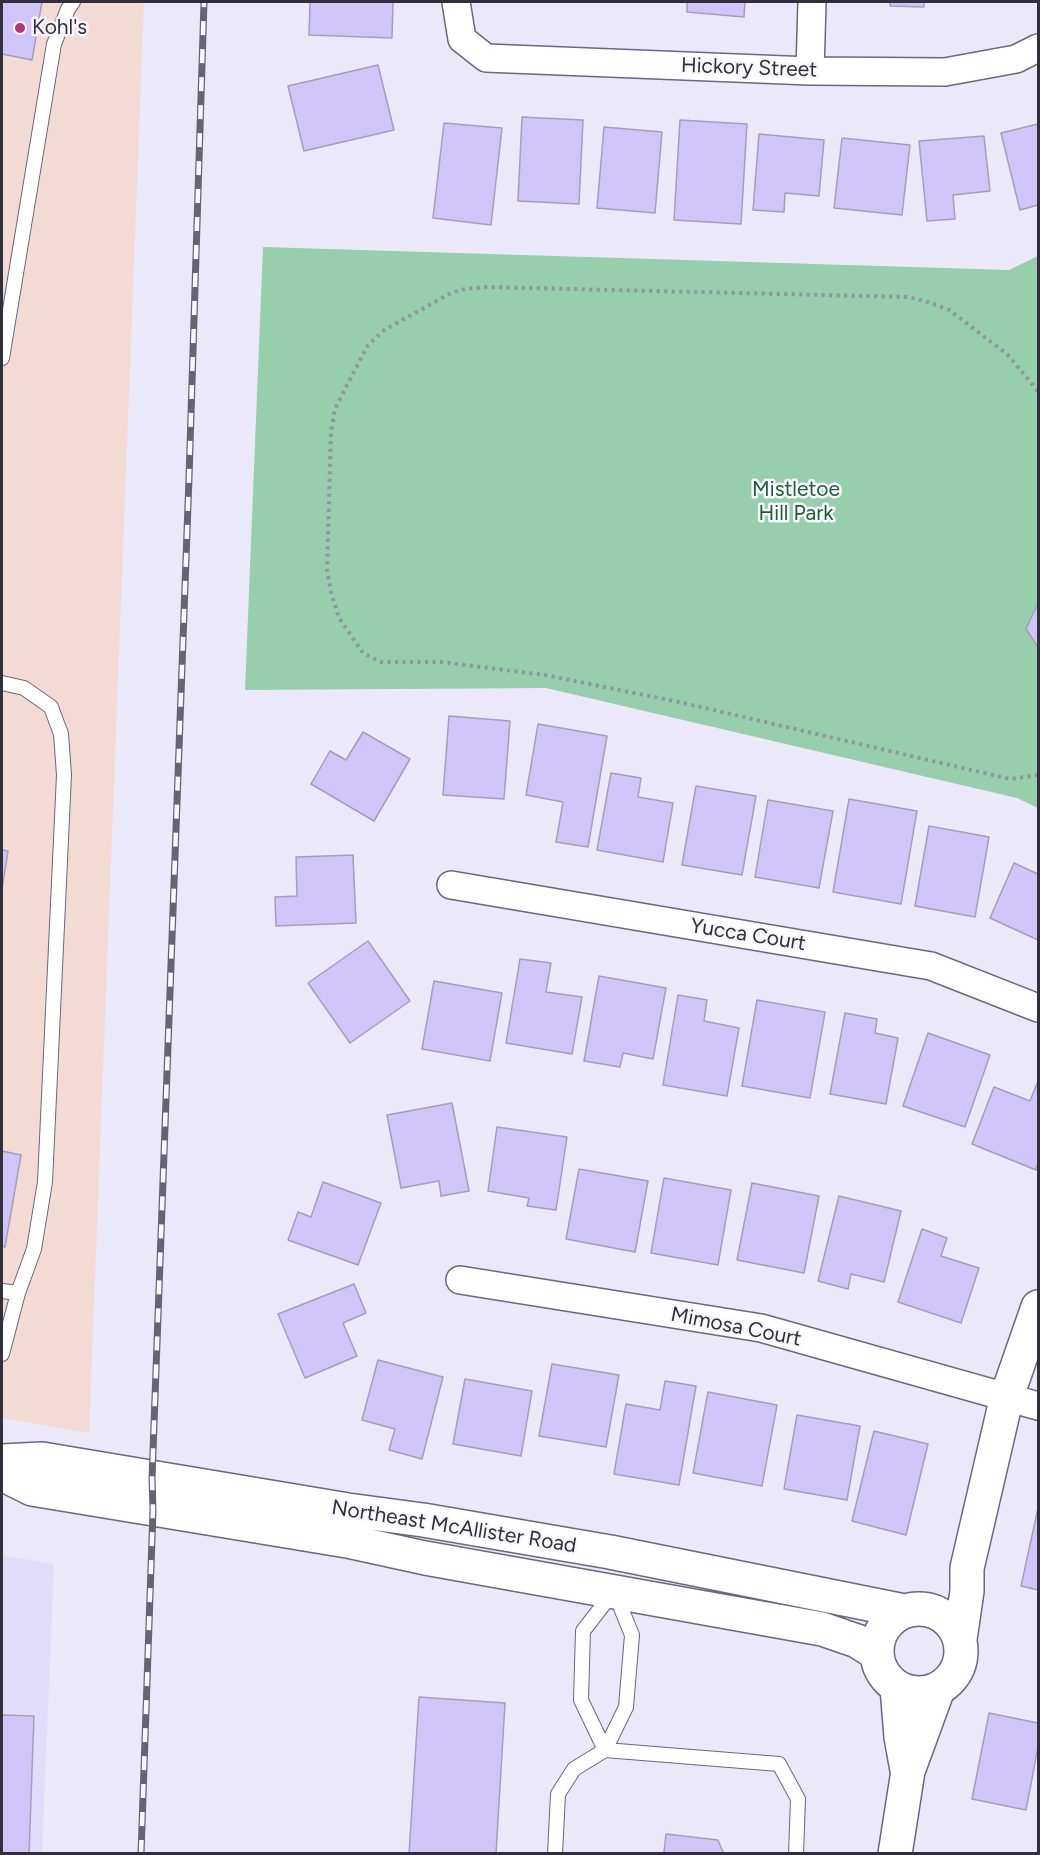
<!DOCTYPE html>
<style>
body{margin:0}
#map{position:relative;width:1040px;height:1855px;overflow:hidden;background:#ebe8fa;font-family:Figtree,sans-serif}
canvas{display:block}
.frame{position:absolute;inset:0;border:3px solid #312f3b;pointer-events:none}
</style>
<div id="map">
<canvas width="1040" height="1855"></canvas>
<div class="frame"></div>
</div>
<script>
const context = document.querySelector('canvas').getContext('2d');
context.lineJoin = 'round';
function fillPath(path, color) { context.fillStyle = color; context.fill(path, 'evenodd'); }
const shape = rows => new Path2D(rows.map(r => 'M' + r).join(''));
function stroke(path, color, width, dash) { context.strokeStyle = color; context.lineWidth = width; context.lineCap = dash ? 'butt' : 'round'; context.setLineDash(dash || []); context.stroke(path); }
function label(font, color, halo, rows, align = 'center') {
  context.font = font + ' Figtree,sans-serif'; context.lineWidth = 5; context.setLineDash([]); context.textBaseline = 'middle'; context.strokeStyle = halo; context.fillStyle = color; for (const [text, x, y, turn = 0] of rows) {
    context.save(); context.translate(x, y); context.rotate((+turn || 0) * Math.PI / 180); context.textAlign = isNaN(turn) ? turn : align; if (halo) context.strokeText(text, 0, 0); context.fillText(text, 0, 0); context.restore();
  }
}
fillPath(shape([
 [2,2,144,2,89,1433,2,1418]
]), '#f4dad5');
fillPath(shape([
 [2,1555,54,1564,42,1853,2,1853]
]), '#e1dcfa');
fillPath(shape([
 [263,247,1009,270,1038,256,1038,808,1017,798,546,688,245,690]
]), '#97ceab');
const building = shape([
 [2,2,42,2,32,60,2,54,2,2],
 [310,2,393,2,392,38,309,35,310,2],
 [687,2,745,2,744,17,687,12,687,2],
 [890,2,924,2,924,7,890,6,890,2],
 [378,65,394,130,304,151,288,86,378,65],
 [522,117,583,120,579,204,518,201,522,117],
 [680,120,747,124,741,224,674,220,680,120],
 [444,123,502,128,491,225,433,218,444,123],
 [1038,124,1038,205,1020,210,1001,133,1038,124],
 [604,127,662,132,655,213,597,208,604,127],
 [759,134,824,140,819,196,785,193,784,212,753,210,759,134],
 [984,136,990,191,953,195,955,219,927,221,919,141,984,136],
 [842,138,910,145,902,215,834,208,842,138],
 [1038,603,1038,647,1026,629,1038,603],
 [449,716,510,721,504,799,443,795,449,716],
 [538,724,607,736,588,847,556,842,563,802,526,795,538,724],
 [363,732,410,759,374,821,311,784,330,751,346,760,363,732],
 [611,773,641,778,638,797,673,803,663,862,597,850,611,773],
 [696,786,756,796,742,875,682,865,696,786],
 [849,799,917,811,901,904,833,892,849,799],
 [768,800,833,811,819,888,755,877,768,800],
 [929,826,989,837,975,917,915,906,929,826],
 [2,850,8,851,2,889,2,850],
 [353,855,356,923,276,926,275,897,297,896,296,857,353,855],
 [1014,863,1038,874,1038,940,990,918,1014,863],
 [368,941,410,1001,350,1043,308,983,368,941],
 [520,959,551,963,546,992,582,997,572,1054,506,1043,520,959],
 [599,976,666,988,653,1059,623,1053,620,1067,584,1061,599,976],
 [434,981,502,993,490,1061,422,1049,434,981],
 [678,995,707,1000,704,1021,739,1028,727,1096,663,1085,678,995],
 [757,1000,825,1012,810,1098,742,1086,757,1000],
 [845,1013,877,1019,875,1033,898,1038,886,1104,830,1094,845,1013],
 [928,1033,990,1055,965,1127,903,1106,928,1033],
 [1038,1081,1038,1163,1036,1170,972,1144,994,1087,1030,1101,1038,1081],
 [452,1103,469,1191,441,1196,439,1181,401,1188,387,1115,452,1103],
 [497,1127,567,1137,556,1210,527,1206,529,1198,488,1191,497,1127],
 [2,1151,21,1155,5,1247,2,1246,2,1151],
 [579,1169,648,1181,635,1252,566,1239,579,1169],
 [664,1178,731,1190,718,1265,651,1253,664,1178],
 [323,1182,381,1203,358,1265,288,1240,298,1212,311,1217,323,1182],
 [752,1183,819,1196,804,1273,737,1260,752,1183],
 [839,1196,901,1211,884,1282,851,1274,848,1289,818,1281,839,1196],
 [922,1229,947,1238,941,1256,979,1268,961,1323,898,1302,922,1229],
 [354,1284,366,1313,343,1323,357,1356,305,1378,278,1314,354,1284],
 [378,1360,443,1377,422,1459,389,1450,395,1429,362,1420,378,1360],
 [552,1364,619,1375,606,1447,539,1436,552,1364],
 [465,1379,532,1391,521,1456,453,1444,465,1379],
 [665,1381,696,1386,679,1485,614,1474,626,1404,660,1410,665,1381],
 [708,1392,777,1405,762,1486,693,1473,708,1392],
 [797,1415,860,1426,847,1500,784,1489,797,1415],
 [874,1431,928,1444,906,1535,852,1521,874,1431],
 [1038,1508,1038,1590,1021,1586,1038,1508],
 [419,1697,505,1703,496,1854,409,1854,419,1697],
 [989,1713,1038,1723,1038,1747,1026,1810,972,1799,989,1713],
 [2,1715,34,1716,29,1854,2,1854,2,1715],
 [666,1834,718,1840,724,1854,661,1854,664,1852,666,1834]
]);
fillPath(building, '#cfc5f8');
stroke(building, '#a49ebc', 1.5);
const lane = shape([
 [2,358,54,44,68,9,73,2],
 [2,683,24,688,51,707,61,734,64,775,45,1182,34,1249,18,1293,2,1354],
 [2,1291,18,1293],
 [605,1750,779,1764,798,1799,796,1854],
 [555,1854,558,1794,574,1769,605,1750,626,1707,632,1635,614,1591,583,1631,581,1700,605,1750]
]);
const street = shape([
 [456,2,462,39,486,58,810,71,945,72,1016,59,1038,48],
 [810,71,812,2],
 [451,885,931,966,1038,1008],
 [460,1280,761,1328,1038,1406]
]);
const secondary = shape([
 [2,1461,42,1459,348,1510,423,1520,610,1552,904,1611],
 [2,1474,32,1489,347,1541,425,1558,822,1629,857,1641,876,1653],
 '877 1651a42 42 0 1 1 84 0a42 42 0 1 1-84 0Z',
 [960,1639,967,1591,967,1568,1007,1396,1038,1307],
 [897,1687,901,1737,907,1770],
 [895,1854,908,1771,938,1689]
]);
stroke(lane, '#6b6681', 16);
stroke(street, '#6b6681', 30);
stroke(secondary, '#6b6681', 36);
stroke(shape([
 [1038,391,1007,354,949,310,928,302,908,297,487,287,465,289,451,293,384,330,368,345,347,385,335,409,331,432,327,571,331,592,339,618,363,653,381,662,441,662,545,675,679,702,1010,779,1038,775]
]), '#9693a2', 4, [3, 4.5]);
stroke(lane, '#fff', 14);
stroke(street, '#fff', 27);
stroke(secondary, '#fff', 33);
const rail = shape([
 [141,1854,153,1510,152,1478,189,478,204,2]
]);
stroke(rail, '#676472', 7);
stroke(rail, '#f8f7fd', 4.5, [14]);
for (const [x, y, r, color] of [
 [20,28,6,"#b83377"]
]) { const dot = new Path2D(); dot.arc(x, y, r, 0, 2 * Math.PI); context.fillStyle = color; context.fill(dot); stroke(dot, '#f8f7fd', 2); }
label('21px', '#312f3b', '#f8f7fd', [
 ["Kohl's",32,28]
], 'left');
label('21px', '#312f3b', '#f8f7fd', [
 ["Hickory Street",749,68,2],
 ["Yucca Court",748,935,9],
 ["Mimosa Court",736,1327,11],
 ["Northeast McAllister Road",454,1527,9]
]);
label('21px', '#1b5e3b', '#f8f7fd', [
 ["Mistletoe",796,490],
 ["Hill Park",796,514]
]);
</script>
